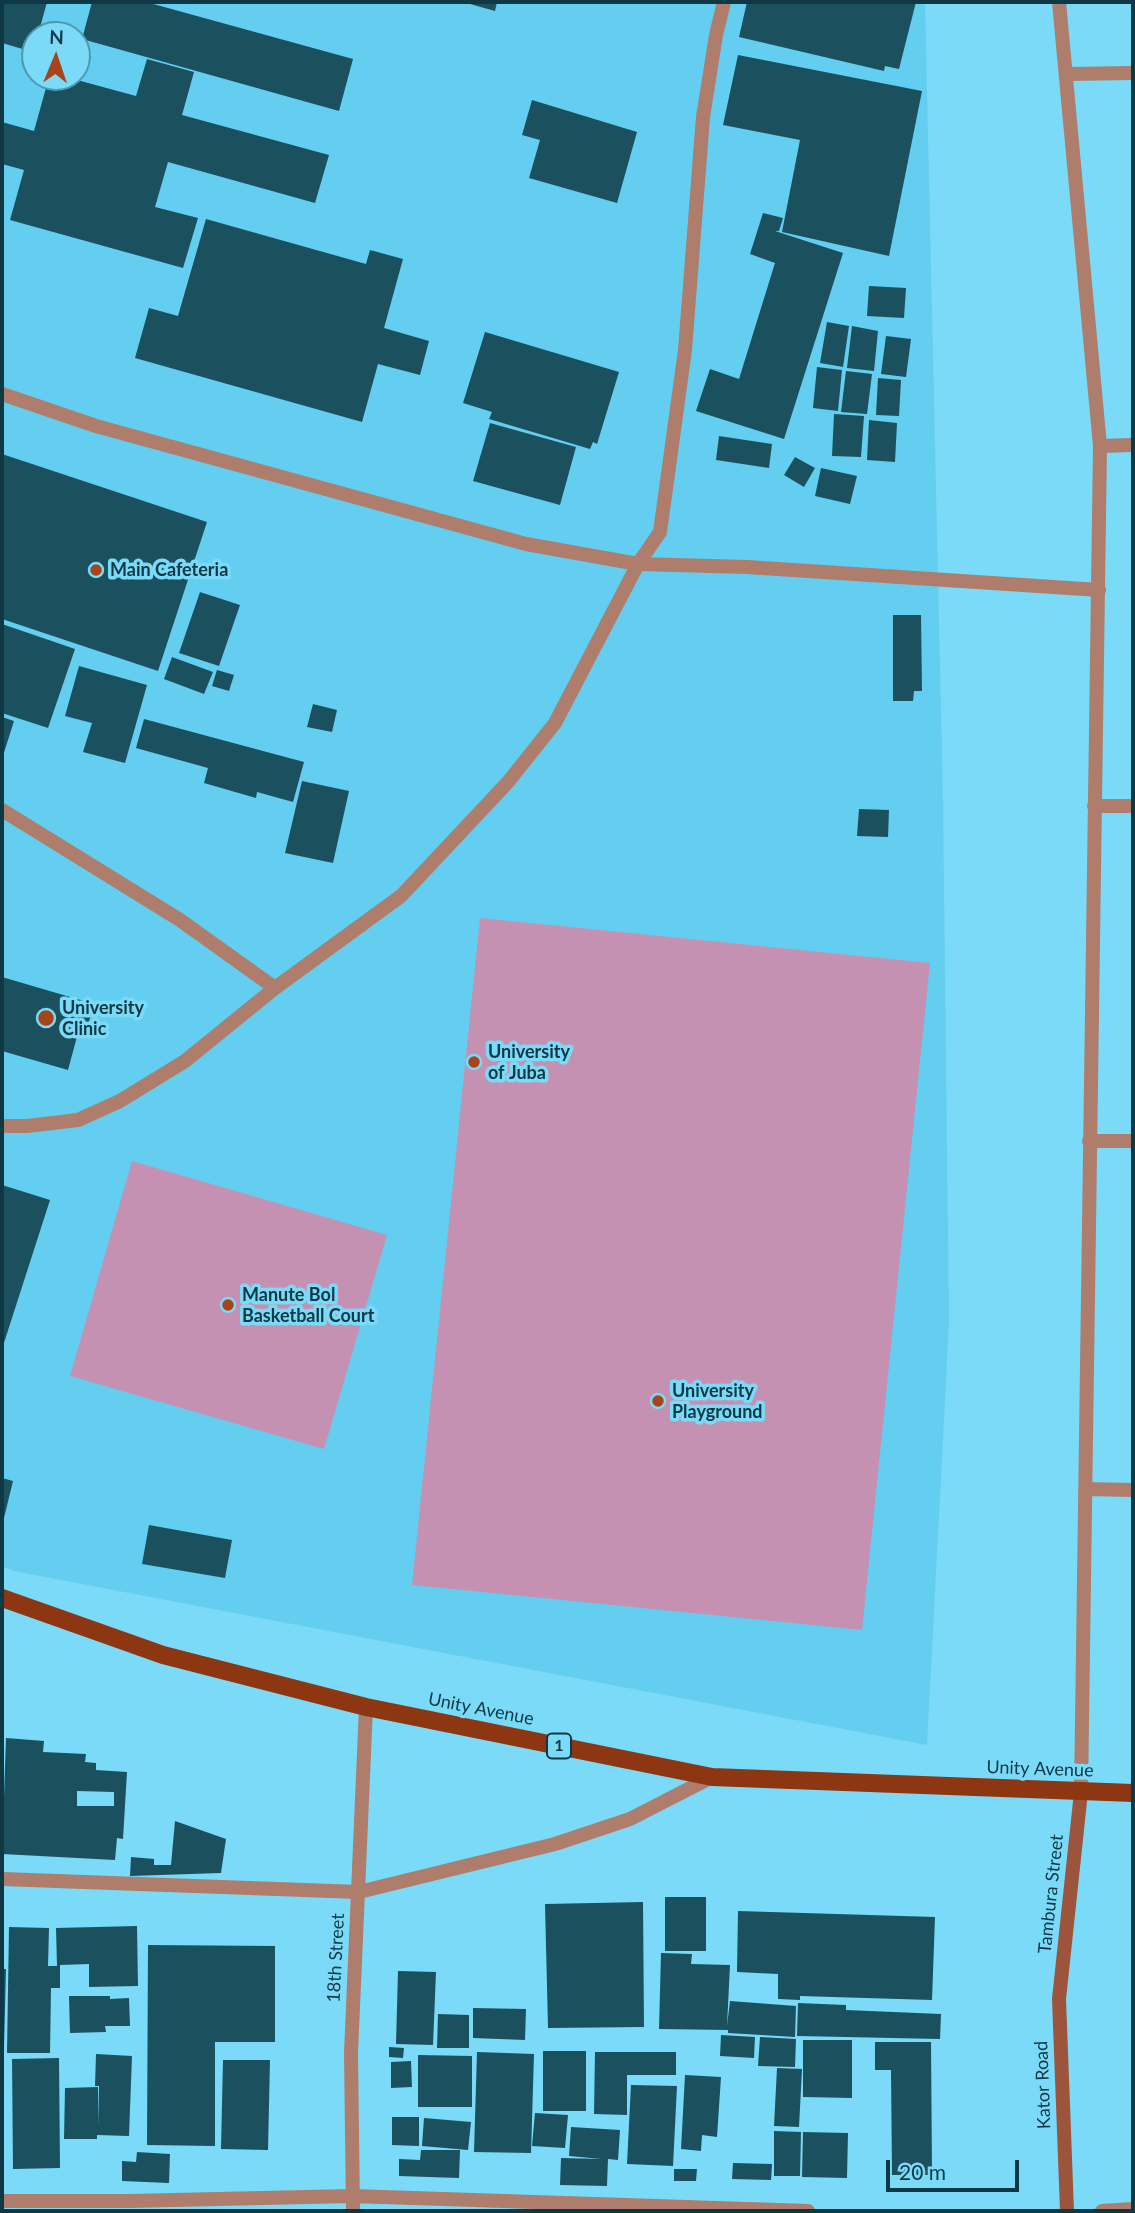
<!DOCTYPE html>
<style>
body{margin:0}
#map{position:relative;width:1135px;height:2213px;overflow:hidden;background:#7adaf8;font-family:Lato,sans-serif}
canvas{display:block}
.frame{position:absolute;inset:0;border:4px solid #0d3844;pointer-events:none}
.north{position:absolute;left:21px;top:21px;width:70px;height:70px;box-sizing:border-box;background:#7adaf8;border:2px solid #4e99b0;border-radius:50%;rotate:2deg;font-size:19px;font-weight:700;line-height:28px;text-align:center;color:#0d3844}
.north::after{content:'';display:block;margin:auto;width:24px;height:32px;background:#a94319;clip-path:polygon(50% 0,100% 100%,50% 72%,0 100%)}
.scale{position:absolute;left:886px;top:2160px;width:133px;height:32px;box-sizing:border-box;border:4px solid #0d3844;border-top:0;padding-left:9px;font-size:21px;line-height:24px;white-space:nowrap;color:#0d3844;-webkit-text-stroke:5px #7adaf8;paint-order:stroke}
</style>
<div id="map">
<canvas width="1135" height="2213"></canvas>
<div class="frame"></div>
<div class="north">N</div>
<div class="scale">20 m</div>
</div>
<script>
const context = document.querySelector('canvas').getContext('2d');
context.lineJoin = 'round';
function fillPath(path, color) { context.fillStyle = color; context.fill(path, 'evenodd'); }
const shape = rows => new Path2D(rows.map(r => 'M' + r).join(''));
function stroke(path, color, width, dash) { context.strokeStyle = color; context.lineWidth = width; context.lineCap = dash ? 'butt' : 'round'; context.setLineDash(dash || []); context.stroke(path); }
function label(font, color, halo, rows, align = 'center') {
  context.font = font + ' Lato,sans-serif'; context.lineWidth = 7; context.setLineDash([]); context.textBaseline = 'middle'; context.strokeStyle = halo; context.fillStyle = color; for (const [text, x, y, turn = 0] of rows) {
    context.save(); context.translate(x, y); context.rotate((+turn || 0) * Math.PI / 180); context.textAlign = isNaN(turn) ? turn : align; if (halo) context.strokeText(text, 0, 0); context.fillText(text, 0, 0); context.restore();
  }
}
fillPath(shape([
 [2,2,925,2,943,801,949,1323,927,1745,14,1571,2,1566],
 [35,35,77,35,77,77,35,77]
]), '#63ceef');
fillPath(shape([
 [480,918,930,963,862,1630,412,1585],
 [132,1161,387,1235,324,1449,70,1376]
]), '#c591b2');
fillPath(shape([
 [2,2,47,2,38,35,35,35,33,52,2,43],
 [92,2,146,2,353,59,339,111,82,39],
 [463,2,497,2,495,11],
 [747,2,916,2,899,69,885,66,884,71,739,37],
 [738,55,922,91,889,256,782,232,800,140,723,125],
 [147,59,194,72,182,115,329,155,315,203,168,162,155,207,198,218,183,268,10,220,24,170,2,164,2,122,34,131,49,77,66,77,136,96],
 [532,100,637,132,617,203,529,178,540,140,522,135],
 [763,213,783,218,779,231,775,231,843,253,784,439,696,411,710,369,739,379,775,263,750,254],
 [206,219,366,264,370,250,403,259,384,328,429,341,420,375,378,364,362,422,135,358,149,308,178,316],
 [869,286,906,288,904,318,867,316],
 [827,322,849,326,843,367,820,363],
 [852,326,878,331,874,371,847,368],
 [485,332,619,372,597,444,593,442,590,449,489,419,492,412,463,403],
 [886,336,911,339,906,377,881,374],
 [817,367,842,370,838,411,813,408],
 [846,371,872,374,867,414,841,412],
 [878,378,901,380,899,416,876,415],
 [834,414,864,416,861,457,832,456],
 [869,420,897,423,895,462,867,460],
 [490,423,576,447,560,505,473,481],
 [719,436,772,444,769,468,716,460],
 [2,454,207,522,158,671,2,619],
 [795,457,815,468,804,487,784,475],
 [821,468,857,476,850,504,815,496],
 [200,592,240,605,219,666,179,653],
 [893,615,921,615,922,691,914,691,913,701,893,701],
 [2,624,75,649,48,728,2,713],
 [172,657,213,672,204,694,164,679],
 [79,666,147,685,125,763,83,752,92,723,65,716],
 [217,670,234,675,229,691,212,686],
 [313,704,337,710,332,732,307,727],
 [2,717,14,721,2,759],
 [144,719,304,762,293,802,257,792,256,798,204,783,208,768,136,748],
 [302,781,349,791,333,863,285,853],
 [859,809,889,810,888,837,857,836],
 [2,977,94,1004,85,1035,78,1033,68,1070,2,1051],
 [2,1185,50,1200,2,1349],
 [2,1478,13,1481,4,1518,2,1517],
 [149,1525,232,1540,225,1578,142,1564],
 [6,1738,44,1741,43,1752,86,1754,85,1762,96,1763,96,1770,127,1772,123,1839,117,1838,115,1860,2,1854],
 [77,1791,114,1792,114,1806,77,1806],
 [175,1821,226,1839,221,1873,130,1876,131,1857,154,1859,154,1865,171,1865],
 [665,1897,706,1897,706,1951,665,1951],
 [643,1902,644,2027,548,2028,545,1904],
 [738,1911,935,1917,932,2000,800,1996,800,2000,778,1999,778,1974,737,1972],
 [137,1926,138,1986,89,1987,89,1964,60,1965,60,1988,51,1988,50,2053,7,2053,9,1927,49,1928,48,1966,57,1966,56,1928],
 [148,1945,275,1946,275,2042,215,2042,215,2146,147,2145],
 [661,1953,692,1954,691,1964,730,1965,727,2026,730,2001,796,2006,795,2037,728,2033,728,2030,659,2029],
 [2,1969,6,1969,4,2048,2,2048],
 [398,1971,436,1972,433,2045,396,2044],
 [69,1996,110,1996,110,1999,129,1998,130,2026,105,2026,106,2032,70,2033],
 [798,2003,846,2005,846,2010,941,2014,940,2039,797,2036],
 [473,2008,526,2009,525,2040,473,2038],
 [438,2014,469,2015,469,2048,437,2048],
 [721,2035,755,2037,754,2058,720,2056],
 [760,2037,796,2039,795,2067,758,2066],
 [803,2040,852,2040,852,2098,803,2097],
 [875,2042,931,2042,932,2175,892,2175,891,2070,875,2070],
 [389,2047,404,2048,403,2058,389,2057],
 [543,2051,586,2051,586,2111,543,2111],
 [477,2052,534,2054,531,2153,474,2152],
 [595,2052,676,2052,676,2075,627,2075,627,2115,594,2114],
 [96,2054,132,2056,129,2136,97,2135,97,2139,64,2139,65,2088,98,2087,98,2127,99,2086,95,2086],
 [418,2055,472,2056,472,2107,418,2107],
 [59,2058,60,2168,13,2169,12,2059],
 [223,2060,270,2060,268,2150,221,2149],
 [411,2061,412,2087,391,2088,391,2062],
 [777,2068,802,2069,799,2127,774,2126],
 [685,2075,721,2077,717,2137,702,2135,701,2151,681,2149],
 [631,2085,677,2086,673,2166,627,2164],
 [535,2113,568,2115,565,2148,532,2146],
 [392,2117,419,2117,419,2146,392,2145],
 [424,2118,471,2122,468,2150,422,2146],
 [571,2127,620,2130,618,2160,608,2159,607,2186,560,2185,561,2158,602,2159,569,2156],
 [774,2131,801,2132,800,2176,774,2176],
 [803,2132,848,2133,847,2178,802,2177],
 [421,2150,460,2150,459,2178,399,2176,399,2159,420,2160],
 [137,2152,170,2154,169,2183,122,2181,122,2161,136,2162],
 [733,2163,772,2164,771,2180,732,2179],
 [674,2169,697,2169,696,2181,674,2181]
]), '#1b505f');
stroke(shape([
 [2,394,96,426,526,544,638,564,747,567,1099,590],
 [2,810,180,920,275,988,401,896,508,782,555,723,638,564,660,532,685,350,703,117,716,35,724,2],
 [2,1126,27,1126,78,1120,120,1101,185,1061,275,988]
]), '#ae7d6b', 14);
stroke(shape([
 [1059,2,1100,446,1081,1792],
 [1067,74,1133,73],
 [1100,446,1133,445],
 [1094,806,1133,806],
 [1089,1141,1133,1141],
 [1085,1489,1133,1490],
 [2,1879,359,1892,555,1844,630,1819,712,1777],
 [2,2201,129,2201,352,2196,808,2211],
 [353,2211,351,2053,366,1707],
 [1102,2211,1133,2209]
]), '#ae7d6b', 14);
stroke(shape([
 [1067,2211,1059,1999,1081,1792]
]), '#9c553c', 14);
stroke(shape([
 [2,1598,163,1655,366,1707,712,1777,1133,1793]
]), '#8d3612', 18);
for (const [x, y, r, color] of [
 [96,570,7,"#a94319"],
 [46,1018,9,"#a94319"],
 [474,1062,7,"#a94319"],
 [228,1305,7,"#a94319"],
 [658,1401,7,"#a94319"]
]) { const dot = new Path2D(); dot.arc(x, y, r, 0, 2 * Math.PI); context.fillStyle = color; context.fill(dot); stroke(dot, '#7adaf8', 2.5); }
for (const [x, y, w] of [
 [559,1746,24]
]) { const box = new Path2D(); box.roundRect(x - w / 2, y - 12.5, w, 25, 5); context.fillStyle = '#7adaf8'; context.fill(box); stroke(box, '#0d3844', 2); }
label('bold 16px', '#0d3844', null, [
 ["1",559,1746]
]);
label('bold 18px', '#0d3844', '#7adaf8', [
 ["Main Cafeteria",110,570],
 ["University",62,1008],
 ["Clinic",62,1029],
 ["University",488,1052],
 ["of Juba",488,1073],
 ["Manute Bol",242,1295],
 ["Basketball Court",242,1316],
 ["University",672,1391],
 ["Playground",672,1412]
], 'left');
label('18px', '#0d3844', '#7adaf8', [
 ["Unity Avenue",481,1709,11],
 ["Unity Avenue",1040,1769,2],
 ["Tambura Street",1051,1894,-84],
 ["18th Street",336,1958,-87],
 ["Kator Road",1043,2085,-92]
]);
</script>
